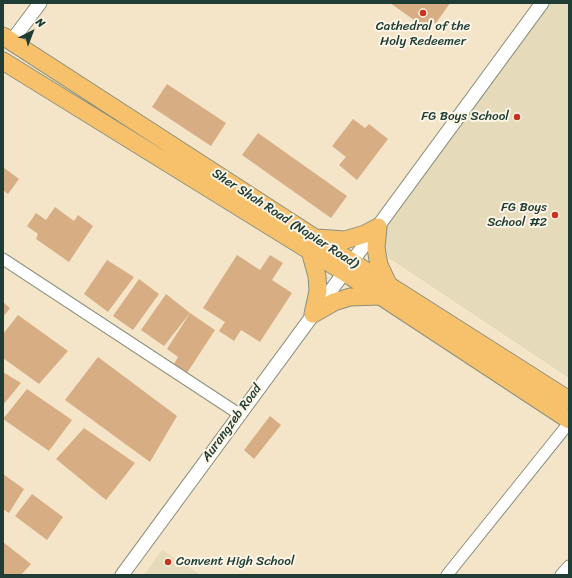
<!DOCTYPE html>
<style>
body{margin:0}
#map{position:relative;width:572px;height:578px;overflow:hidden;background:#f4e5c9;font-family:Sriracha,sans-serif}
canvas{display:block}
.frame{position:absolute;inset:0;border:4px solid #1f3d34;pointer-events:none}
.north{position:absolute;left:12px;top:12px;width:40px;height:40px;-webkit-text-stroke:3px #fcf5e5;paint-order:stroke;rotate:42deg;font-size:11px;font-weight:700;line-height:16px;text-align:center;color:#1f3d34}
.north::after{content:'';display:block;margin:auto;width:14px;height:18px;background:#1f3d34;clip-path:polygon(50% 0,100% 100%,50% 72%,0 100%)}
</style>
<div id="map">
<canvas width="572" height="578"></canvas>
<div class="frame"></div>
<div class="north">N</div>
</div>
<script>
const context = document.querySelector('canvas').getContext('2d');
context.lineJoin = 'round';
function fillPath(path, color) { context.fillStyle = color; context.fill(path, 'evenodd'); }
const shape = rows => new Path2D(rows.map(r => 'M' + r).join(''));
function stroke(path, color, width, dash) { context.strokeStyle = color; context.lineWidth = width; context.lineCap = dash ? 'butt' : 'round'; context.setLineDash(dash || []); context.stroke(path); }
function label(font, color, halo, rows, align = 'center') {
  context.font = font + ' Sriracha,sans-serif'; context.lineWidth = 4; context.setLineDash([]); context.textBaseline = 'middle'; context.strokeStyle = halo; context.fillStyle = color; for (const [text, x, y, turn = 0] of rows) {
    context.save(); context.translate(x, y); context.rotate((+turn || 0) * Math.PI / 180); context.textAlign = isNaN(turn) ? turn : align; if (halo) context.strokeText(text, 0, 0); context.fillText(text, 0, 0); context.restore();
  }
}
fillPath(shape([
 [550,3,569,3,569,378,389,258,380,231],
 [162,550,201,575,144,575]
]), '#e5daba');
fillPath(shape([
 [390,3,450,3,436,23,421,25],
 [167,84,226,123,211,146,152,107],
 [353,119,365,128,369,124,388,139,357,180,339,165,346,157,332,146],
 [258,133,347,196,331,218,242,155],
 [3,167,19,179,8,194,4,191,3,193],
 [55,207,74,221,78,215,93,226,69,262,36,239,38,234,27,226,36,213,46,220],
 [237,255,260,270,270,255,283,263,272,280,292,293,260,342,241,330,234,341,219,331,225,322,203,308],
 [107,260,134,277,108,312,84,294],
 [139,279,159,294,133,330,113,316],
 [166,294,190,313,164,346,141,330],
 [3,302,10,308,3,317],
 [190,313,215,330,187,373,174,364,178,357,167,349],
 [18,315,68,351,39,384,3,358,3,334],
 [98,357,177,416,150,462,65,400],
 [3,372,21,383,3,405],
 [27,389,72,420,49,451,3,419],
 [270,416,281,425,254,459,244,450],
 [84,428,135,463,106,500,56,459],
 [3,474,24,489,9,513,3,509],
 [32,494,63,517,47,540,15,516],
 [3,542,31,564,21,575,3,575]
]), '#d7ad83');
const minor = shape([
 [3,259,239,414],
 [447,575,569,423],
 [561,575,569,566]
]);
const tertiary = shape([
 [11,42,40,3],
 [122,575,542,3]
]);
const primary = shape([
 [3,36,352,262,569,400],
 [3,61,344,272,569,420],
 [378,227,376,248,379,265,389,286],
 [317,238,345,240,365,234,378,227],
 [310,251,317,276,318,291,313,314],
 [313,314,334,302,350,297,380,296]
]);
stroke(minor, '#8a917e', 13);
stroke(tertiary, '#8a917e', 15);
stroke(primary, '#8a917e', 19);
stroke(minor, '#fff', 11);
stroke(tertiary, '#fff', 13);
stroke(primary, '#f7c06b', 17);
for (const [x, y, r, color] of [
 [423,13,4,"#c8321e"],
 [517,117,4,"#c8321e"],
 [555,215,4,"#c8321e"],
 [168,562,4,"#c8321e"]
]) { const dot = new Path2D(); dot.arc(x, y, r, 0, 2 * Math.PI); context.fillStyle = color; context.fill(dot); stroke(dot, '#fcf5e5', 1.5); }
label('13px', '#1f3d34', '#fcf5e5', [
 ["Cathedral of the",423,27,"center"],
 ["Holy Redeemer",423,42,"center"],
 ["FG Boys School",509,117],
 ["FG Boys",547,208],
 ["School #2",547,223],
 ["Convent High School",176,562,"left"]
], 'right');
label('13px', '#1f3d34', '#fcf5e5', [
 ["Sher Shah Road (Napier Road)",285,219,33],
 ["Aurangzeb Road",232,423,-54]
]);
</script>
